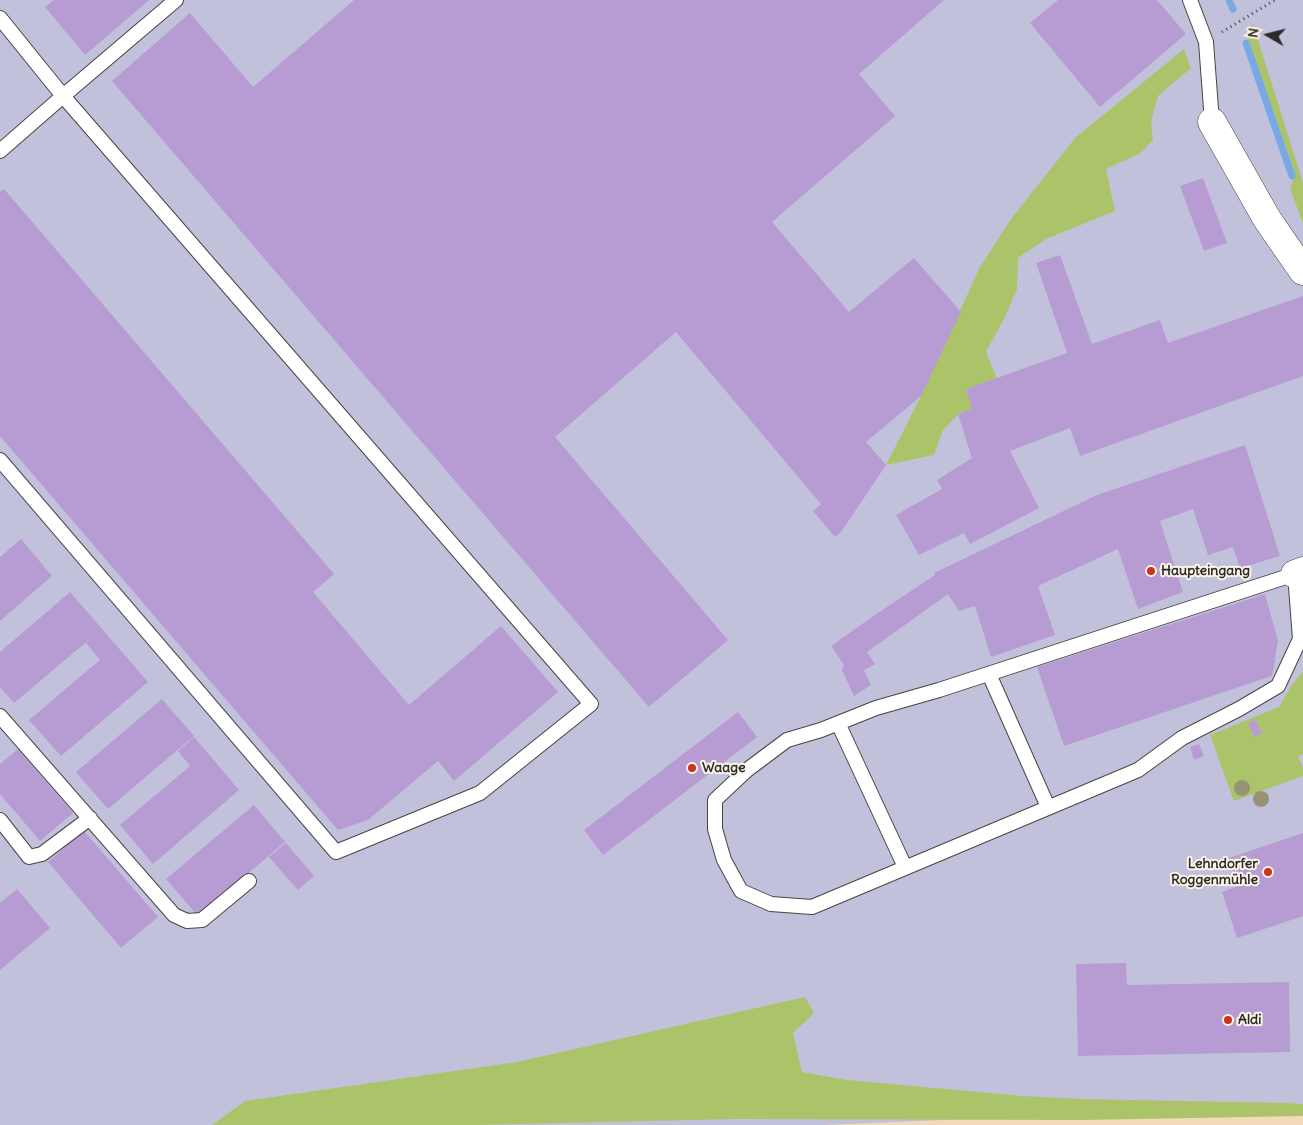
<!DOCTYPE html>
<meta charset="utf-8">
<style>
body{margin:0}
#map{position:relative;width:1303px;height:1125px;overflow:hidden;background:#f2daba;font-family:Delius,sans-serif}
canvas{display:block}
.north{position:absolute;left:1243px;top:10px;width:50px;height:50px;-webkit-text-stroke:4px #fcf5e5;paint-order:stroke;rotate:278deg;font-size:14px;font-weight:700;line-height:20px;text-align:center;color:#2b2b2b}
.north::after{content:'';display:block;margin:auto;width:18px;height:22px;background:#2b2b2b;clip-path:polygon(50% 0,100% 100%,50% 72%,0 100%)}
</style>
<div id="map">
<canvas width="1303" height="1125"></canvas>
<div class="north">N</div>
</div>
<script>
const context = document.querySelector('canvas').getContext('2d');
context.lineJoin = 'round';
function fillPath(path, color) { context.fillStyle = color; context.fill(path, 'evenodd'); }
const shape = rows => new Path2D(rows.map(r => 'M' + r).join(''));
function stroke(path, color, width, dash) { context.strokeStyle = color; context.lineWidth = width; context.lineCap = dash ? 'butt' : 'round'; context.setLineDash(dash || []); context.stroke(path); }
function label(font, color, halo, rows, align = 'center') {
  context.font = font + ' Delius,sans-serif'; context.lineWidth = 4; context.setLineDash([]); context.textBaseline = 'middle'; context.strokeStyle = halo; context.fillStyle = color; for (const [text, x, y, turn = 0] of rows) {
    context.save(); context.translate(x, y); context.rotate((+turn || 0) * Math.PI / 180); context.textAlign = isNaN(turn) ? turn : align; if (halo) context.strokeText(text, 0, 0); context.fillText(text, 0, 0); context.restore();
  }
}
fillPath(shape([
 [0,0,1303,0,1303,1104,1288,1103,1041,1116,823,1125,0,1125]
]), '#c2c1dc');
fillPath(shape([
 [1253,24,1303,183,1303,223,1290,189,1295,173,1245,33],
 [1184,49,1191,68,1158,96,1151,121,1153,140,1141,153,1106,169,1115,211,1046,239,1018,258,1017,289,1005,317,986,352,997,379,966,389,972,409,958,414,943,430,934,455,886,465,921,396,980,267,1011,219,1075,138],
 [1303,671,1303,754,1298,756,1303,768,1303,776,1234,801,1210,735,1279,707,1291,686],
 [805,997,814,1013,793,1033,802,1072,847,1080,1022,1096,1081,1099,1288,1103,1303,1104,1303,1116,1081,1120,736,1119,477,1125,212,1125,245,1101,517,1062]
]), '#abc46a');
stroke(shape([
 [1229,0,1233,9],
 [1246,43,1292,176]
]), '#79a9e4', 7);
fillPath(shape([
 [54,0,149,0,85,55,45,7],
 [354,0,944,0,859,74,895,116,772,222,849,312,914,258,961,312,921,396,866,442,886,465,841,532,835,537,813,511,821,504,676,332,555,437,728,640,649,707,112,81,190,13,253,87],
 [1058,0,1157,0,1186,34,1100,107,1030,23],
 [1203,178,1227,243,1204,251,1180,186],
 [4,189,334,574,313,592,409,705,501,626,558,692,454,781,438,761,368,820,338,830,0,436,0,192],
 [1060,255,1092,344,1160,320,1168,343,1303,296,1303,376,1080,456,1070,428,1010,451,1039,508,970,544,964,533,919,555,896,515,942,489,937,480,972,458,958,414,972,409,966,389,1067,353,1036,263],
 [1245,445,1280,556,1240,568,1233,547,1208,555,1193,509,1160,521,1183,592,1138,609,1118,549,1038,586,1055,635,991,657,975,606,959,611,948,594,867,652,875,664,864,670,871,685,854,696,842,670,844,665,831,646,872,617,935,575,934,573,1097,495],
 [21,539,52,576,0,621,0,557],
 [70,592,148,682,61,756,29,720,100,660,86,643,90,639,14,703,0,687,0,652],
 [1265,594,1278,641,1272,676,1064,746,1037,667],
 [162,699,194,736,108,809,76,772],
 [738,712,757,737,603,855,584,830],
 [1256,720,1262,733,1254,737,1248,723],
 [194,737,239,790,153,864,120,825,190,766,178,751],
 [1199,744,1204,756,1194,760,1190,747],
 [18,749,73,813,40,841,0,794,0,764],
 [254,805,285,842,198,916,166,879],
 [84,831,158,917,121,948,48,862],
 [1303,833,1303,916,1237,938,1222,892,1238,886,1229,858],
 [286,843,314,876,298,890,269,857],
 [17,889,50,928,0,970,0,903],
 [1126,963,1127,985,1289,982,1290,1052,1078,1056,1076,964]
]), '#b79cd3');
const service = shape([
 [1190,0,1206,42,1212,122],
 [0,18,63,96,176,0],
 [0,151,63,96,591,704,480,793,336,852,0,460],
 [1295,574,1300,639,1278,686,1239,709,1182,738,1138,770,812,907,771,904,741,891,724,860,715,829,715,800,747,770,787,740,821,730,876,708,939,690,1295,574],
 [989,674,1048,807],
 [0,716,174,915,187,921,202,920,249,881],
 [838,723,905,867],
 [0,820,29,857,42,854,90,818]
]);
const minor = shape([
 [1212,122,1267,219,1303,271],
 [1295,574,1303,571]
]);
stroke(service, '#494540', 16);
stroke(minor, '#494540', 29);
stroke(shape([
 [1222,32,1275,0]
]), '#494540', 3, [1, 4]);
stroke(service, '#fff', 14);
stroke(minor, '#fff', 28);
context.fillStyle = '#999376';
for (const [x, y] of [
 [1242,788],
 [1261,799]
]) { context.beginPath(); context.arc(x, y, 8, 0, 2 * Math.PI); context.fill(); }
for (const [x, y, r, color] of [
 [1151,571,5,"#c8321e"],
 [692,768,5,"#c8321e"],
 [1268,872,5,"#c8321e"],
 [1228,1020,5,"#c8321e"]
]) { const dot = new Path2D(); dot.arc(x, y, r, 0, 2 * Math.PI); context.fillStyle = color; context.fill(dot); stroke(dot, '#fcf5e5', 2); }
label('bold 14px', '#2b2b2b', '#fcf5e5', [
 ["Haupteingang",1161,571],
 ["Waage",702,768],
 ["Lehndorfer",1258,864,"right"],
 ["Roggenmühle",1258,880,"right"],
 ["Aldi",1238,1020]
], 'left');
</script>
